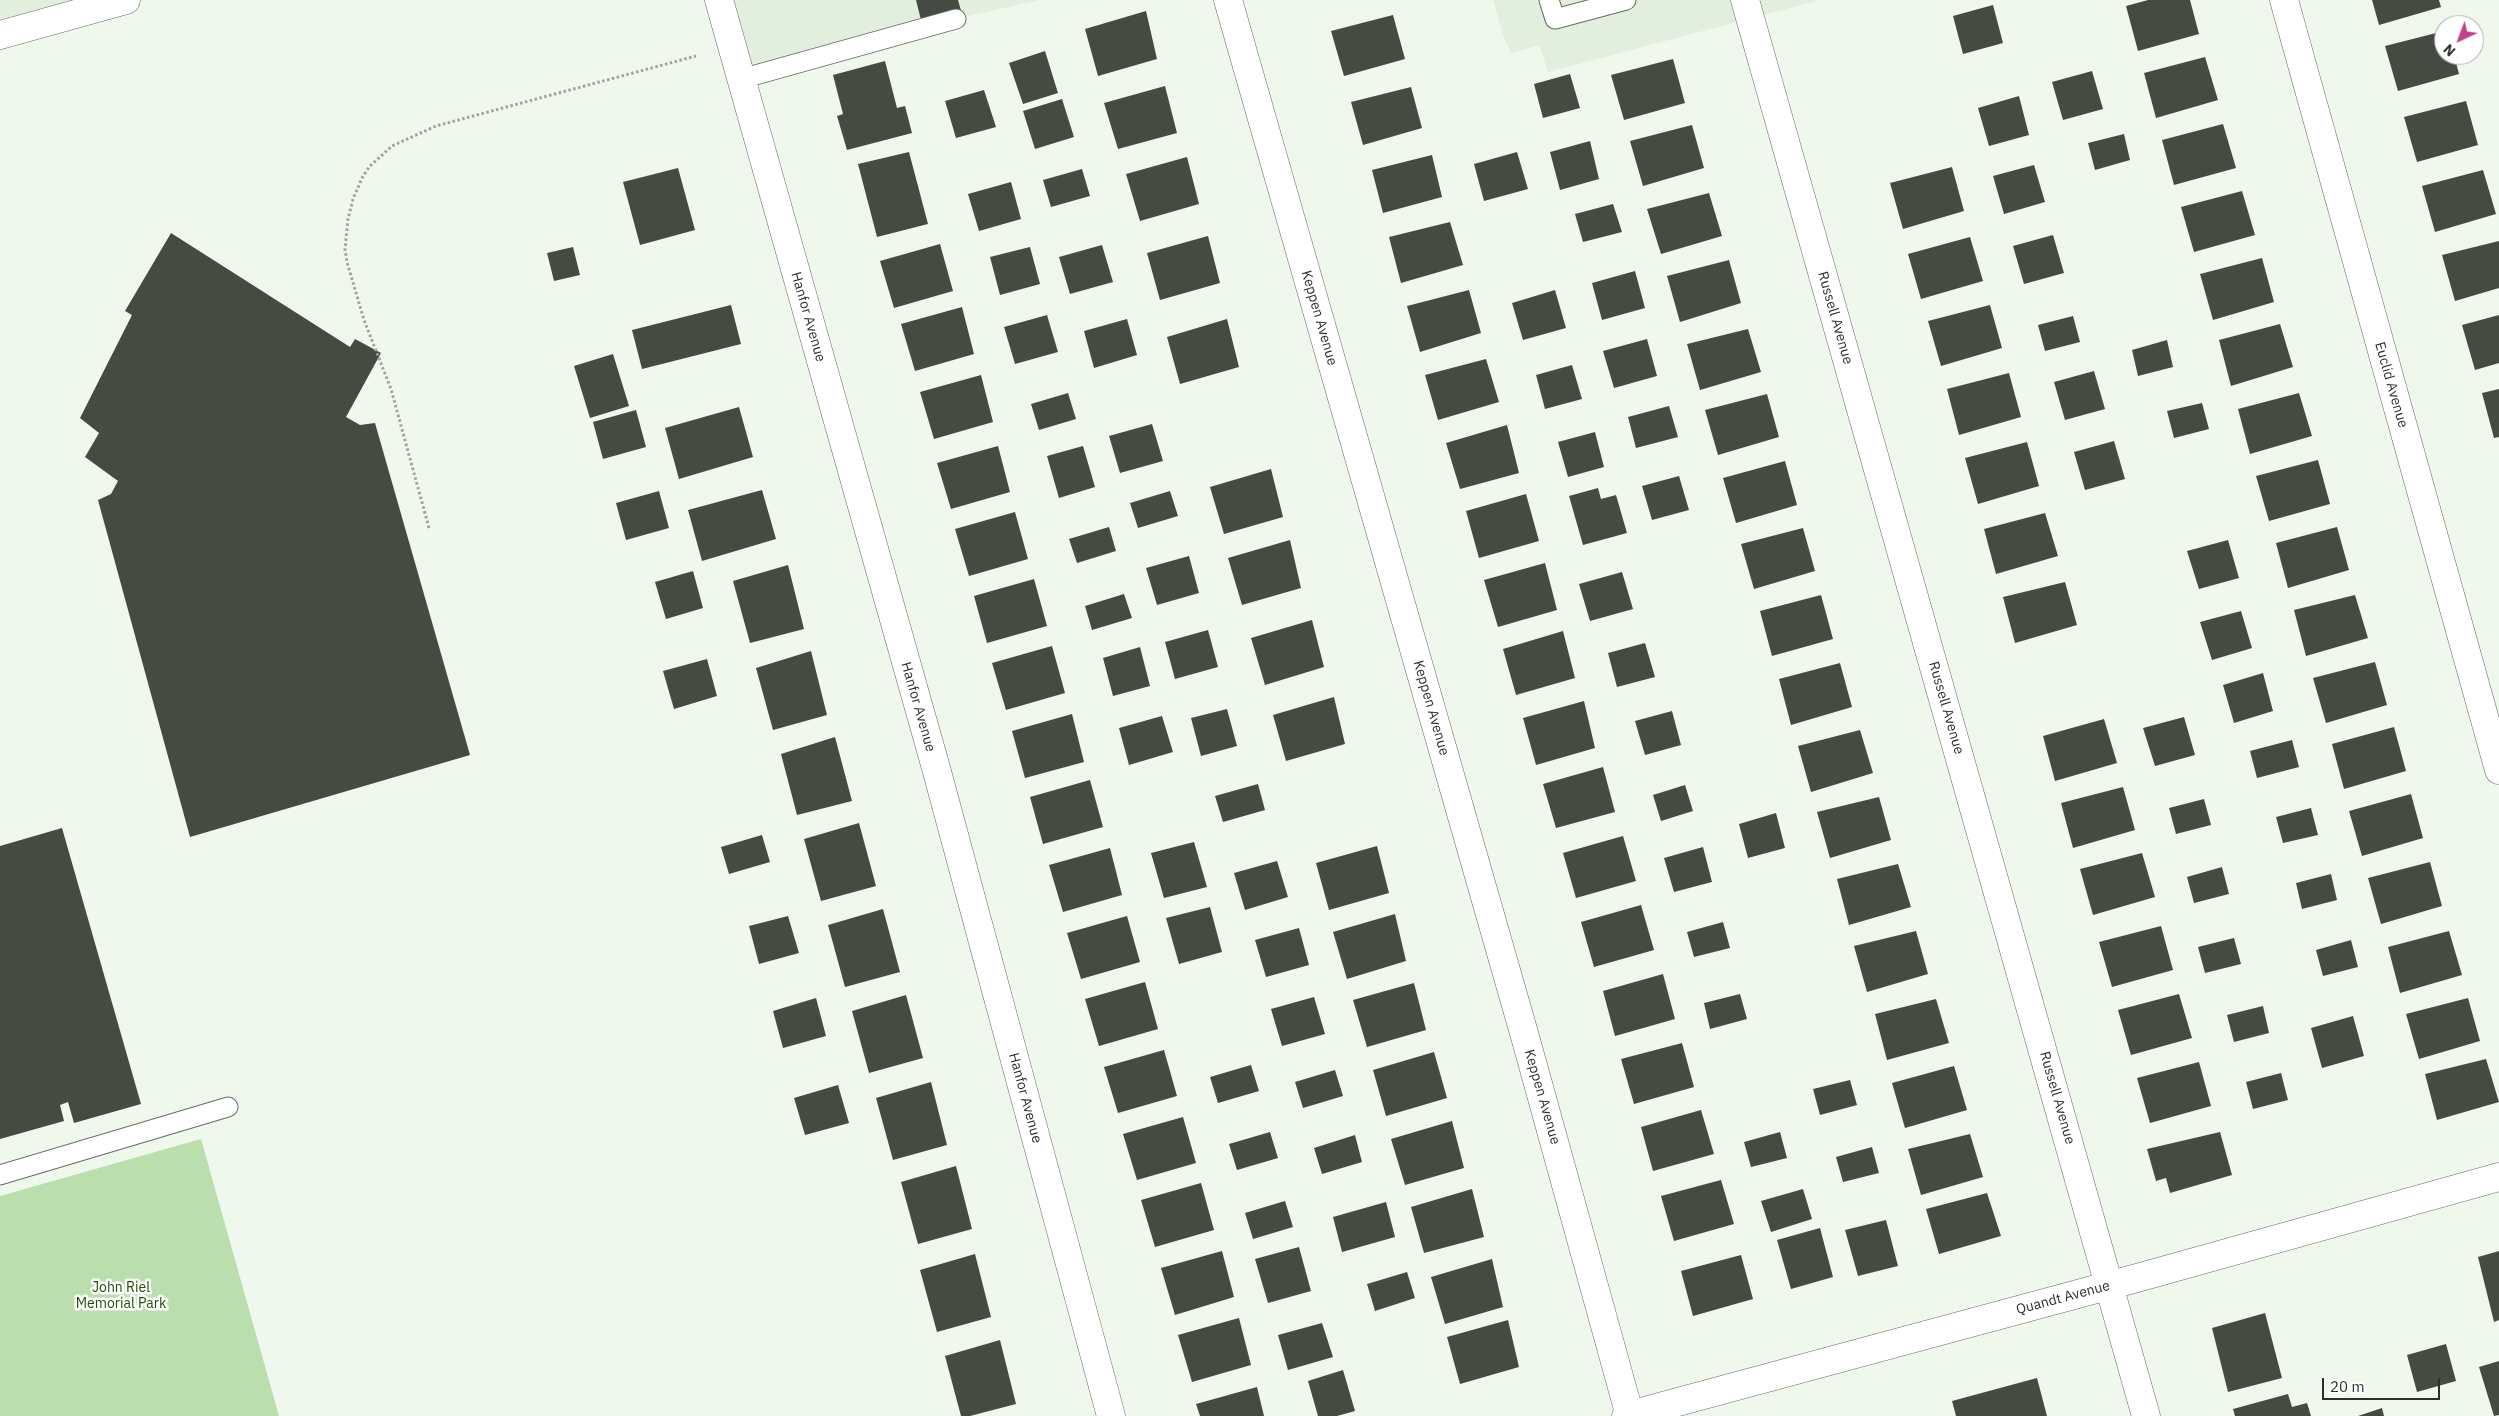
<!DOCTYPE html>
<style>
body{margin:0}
#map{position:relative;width:2499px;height:1416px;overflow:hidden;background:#f0f8ed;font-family:"IBM Plex Sans",sans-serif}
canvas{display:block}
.north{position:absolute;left:2434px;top:15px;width:50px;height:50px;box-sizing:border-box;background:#fff;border:1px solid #abacaa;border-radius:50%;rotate:223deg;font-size:14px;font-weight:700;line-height:20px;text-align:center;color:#2c2f2b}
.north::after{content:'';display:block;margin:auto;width:18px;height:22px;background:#c2418b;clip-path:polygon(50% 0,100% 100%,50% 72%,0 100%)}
.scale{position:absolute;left:2322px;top:1378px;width:118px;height:22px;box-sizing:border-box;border:2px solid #2c2f2b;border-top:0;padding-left:6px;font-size:15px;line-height:18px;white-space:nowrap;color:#2c2f2b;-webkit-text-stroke:4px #fff;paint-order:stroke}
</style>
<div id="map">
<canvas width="2499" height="1416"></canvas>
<div class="north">N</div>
<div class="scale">20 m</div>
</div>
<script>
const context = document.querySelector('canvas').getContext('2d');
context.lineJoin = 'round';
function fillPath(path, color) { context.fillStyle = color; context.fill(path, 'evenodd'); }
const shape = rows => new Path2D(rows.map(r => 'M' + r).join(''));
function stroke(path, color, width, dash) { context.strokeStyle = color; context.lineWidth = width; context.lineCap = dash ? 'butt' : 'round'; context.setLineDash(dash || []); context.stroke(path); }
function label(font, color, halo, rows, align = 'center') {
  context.font = font + ' "IBM Plex Sans",sans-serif'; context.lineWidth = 5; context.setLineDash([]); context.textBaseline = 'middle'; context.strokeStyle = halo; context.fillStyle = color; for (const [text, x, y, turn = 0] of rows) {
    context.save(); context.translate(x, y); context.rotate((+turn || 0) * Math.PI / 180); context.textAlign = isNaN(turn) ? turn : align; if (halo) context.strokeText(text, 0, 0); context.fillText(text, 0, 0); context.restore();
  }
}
fillPath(shape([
 [0,0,126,0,0,35],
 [719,0,1039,0,956,19,741,79],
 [1493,0,1820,0,1548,72,1539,45,1511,53,1504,38]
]), '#e2efde');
fillPath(shape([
 [201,1139,279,1416,0,1416,0,1196]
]), '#bbdeaf');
fillPath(shape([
 [916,0,958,0,962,14,922,24],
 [2148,0,2190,0,2199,34,2138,51,2126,6],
 [2372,0,2439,0,2441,7,2379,25],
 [1993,5,2003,43,1963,54,1953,16],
 [1146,11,1157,59,1098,76,1085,29],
 [1393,15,1405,59,1344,76,1331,31],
 [2444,31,2444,55,2454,55,2459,74,2398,91,2385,46],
 [1045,51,1058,93,1023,104,1009,63],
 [2205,57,2218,100,2156,118,2144,73],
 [1673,59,1685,103,1624,120,1611,75],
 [885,61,897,108,905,106,912,133,847,150,837,116,843,114,833,75],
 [2092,71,2103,109,2063,120,2052,82],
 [1570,74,1580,108,1543,118,1534,84],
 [1165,86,1177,133,1118,149,1104,103],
 [1411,87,1422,128,1363,145,1351,102],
 [984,90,996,127,956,138,945,101],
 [2019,96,2029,135,1989,146,1978,108],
 [1062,99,1074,137,1035,149,1023,111],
 [2466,101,2478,145,2417,162,2404,117],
 [2223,124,2236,168,2174,185,2162,140],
 [1692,125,1704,168,1643,186,1630,141],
 [2124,134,2130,160,2095,170,2088,143],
 [1590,141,1599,179,1560,190,1550,152],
 [909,152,928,224,877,237,858,164],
 [1517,152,1528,189,1484,201,1474,164],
 [1432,155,1442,197,1383,213,1372,170],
 [1187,157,1199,204,1140,221,1126,174],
 [2034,165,2045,202,2004,214,1993,176],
 [1952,167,1964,211,1903,229,1890,183],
 [678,168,695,230,640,245,623,182],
 [1082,169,1090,196,1051,207,1043,180],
 [2483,170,2496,214,2435,232,2422,186],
 [1011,182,1021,219,979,231,968,194],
 [2242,191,2255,235,2194,252,2181,207],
 [1709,193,1722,236,1661,254,1647,209],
 [1613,204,1622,232,1583,242,1575,214],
 [1450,222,1463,265,1401,283,1389,237],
 [171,233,350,347,355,339,381,353,346,417,360,425,375,423,470,755,190,837,98,500,111,494,118,481,85,457,99,433,80,418,132,315,125,311],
 [2053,235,2064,273,2024,284,2013,246],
 [1208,236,1220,283,1160,300,1147,253],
 [1970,237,1983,281,1921,299,1908,254],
 [2499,241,2499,288,2455,301,2442,255],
 [940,244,953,291,894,308,880,261],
 [1102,245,1113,282,1070,294,1059,257],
 [573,247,580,275,554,281,547,253],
 [1030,247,1040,284,1000,295,990,257],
 [2262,258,2274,302,2213,320,2200,274],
 [1729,260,1741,303,1680,322,1667,276],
 [1635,271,1645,308,1602,320,1592,283],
 [1469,290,1481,333,1420,352,1407,306],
 [1555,290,1566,328,1523,340,1512,303],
 [731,305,741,344,642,369,632,330],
 [1990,305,2002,348,1941,366,1928,321],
 [962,307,974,354,915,371,901,324],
 [1047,315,1058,352,1015,364,1004,327],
 [2499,315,2499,363,2475,370,2462,325],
 [2073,316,2080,342,2045,351,2038,325],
 [1127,319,1137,355,1094,368,1084,331],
 [1227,319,1239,367,1180,384,1167,337],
 [2280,324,2293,367,2231,386,2219,340],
 [1748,329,1761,372,1700,390,1687,344],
 [1647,339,1657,376,1614,388,1603,351],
 [2167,340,2173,367,2138,376,2132,350],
 [613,354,629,406,590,418,574,366],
 [1486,359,1499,402,1438,420,1425,375],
 [1572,365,1582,399,1545,409,1536,375],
 [2094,371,2105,409,2065,420,2054,382],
 [2009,373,2021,417,1959,435,1947,389],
 [981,375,993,422,934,439,920,392],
 [2499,389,2499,437,2494,438,2482,393],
 [1068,393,1076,419,1039,430,1031,404],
 [2299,393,2312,436,2250,454,2238,409],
 [1767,394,1779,437,1718,455,1705,410],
 [2202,403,2209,429,2174,438,2167,411],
 [1669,406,1678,437,1636,448,1628,417],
 [739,407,753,457,679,479,665,428],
 [636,410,646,447,603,459,593,422],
 [1152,424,1163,461,1120,473,1109,436],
 [1507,425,1519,473,1460,489,1446,443],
 [1595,432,1604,467,1568,477,1558,442],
 [2114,441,2125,479,2085,490,2074,452],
 [2027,442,2039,486,1978,504,1965,458],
 [998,446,1010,492,951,509,937,463],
 [1083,446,1095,487,1059,498,1047,456],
 [2318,460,2330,504,2269,521,2256,476],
 [1785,461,1797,505,1736,523,1723,478],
 [1271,469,1283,517,1224,534,1210,487],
 [1679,476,1689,510,1652,520,1642,486],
 [1598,488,1601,499,1616,495,1627,533,1583,545,1569,496],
 [762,490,776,539,702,561,688,510],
 [659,491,669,528,626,540,616,503],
 [1170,491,1178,516,1138,528,1130,503],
 [1526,494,1539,541,1479,558,1466,511],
 [1015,512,1028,559,969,576,955,529],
 [2045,513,2058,556,1996,574,1984,529],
 [1109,527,1116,551,1077,563,1069,539],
 [2337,527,2349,570,2288,588,2276,543],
 [1803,528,1815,571,1754,589,1741,544],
 [1290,540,1301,588,1242,605,1228,558],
 [2228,540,2239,578,2199,589,2187,551],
 [1189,556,1199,593,1157,605,1146,568],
 [1545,563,1557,610,1498,627,1484,580],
 [788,565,804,629,750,643,733,581],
 [693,571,703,608,666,619,655,582],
 [1622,572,1633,609,1590,621,1579,584],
 [1034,579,1047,626,987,643,974,596],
 [2065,582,2077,625,2015,643,2003,597],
 [1124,594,1132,618,1092,630,1085,606],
 [1821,595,1833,639,1772,656,1760,611],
 [2355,595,2368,638,2306,656,2294,610],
 [2241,611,2252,648,2212,660,2200,622],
 [1312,620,1324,667,1265,685,1251,638],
 [1208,630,1218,667,1175,679,1165,642],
 [1563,631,1575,678,1516,695,1503,649],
 [1645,643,1655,677,1617,687,1608,653],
 [1052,646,1065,693,1006,710,992,663],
 [1140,647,1150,686,1113,696,1103,658],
 [811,651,827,715,773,730,756,668],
 [707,659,717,696,674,709,663,671],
 [2375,662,2387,705,2326,723,2313,678],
 [1840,663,1852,707,1791,725,1779,679],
 [2263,673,2273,711,2234,723,2223,685],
 [1334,697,1345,744,1286,761,1273,715],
 [1584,701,1595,748,1536,765,1523,718],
 [1227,709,1237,746,1201,756,1191,718],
 [1672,711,1681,745,1645,755,1635,721],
 [1072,714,1084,762,1025,778,1012,731],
 [1162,716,1173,752,1129,765,1119,728],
 [2184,717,2195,755,2155,766,2143,728],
 [2104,719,2117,763,2055,781,2043,736],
 [2394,727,2406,771,2344,789,2332,744],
 [1860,730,1873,773,1811,792,1798,746],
 [835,737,852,801,797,815,781,754],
 [2292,740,2299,767,2257,778,2250,751],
 [1603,767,1615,812,1556,828,1543,784],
 [1090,780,1103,827,1043,844,1030,797],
 [1258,784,1265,810,1223,822,1215,796],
 [1685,785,1693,811,1661,821,1653,795],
 [2123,787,2135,830,2073,848,2061,803],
 [2411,794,2423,838,2362,856,2349,811],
 [1879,797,1891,840,1830,858,1817,812],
 [2204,799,2211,825,2176,834,2169,808],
 [2311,808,2318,835,2283,843,2276,817],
 [1776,813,1785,848,1748,858,1739,824],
 [859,823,876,886,821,901,804,839],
 [62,828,141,1104,74,1123,68,1102,60,1105,64,1121,0,1139,0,846],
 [762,835,770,862,729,874,721,847],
 [1623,836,1636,881,1576,898,1563,853],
 [1194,842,1207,887,1164,898,1151,853],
 [1377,846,1389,893,1329,910,1316,863],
 [1703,847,1712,882,1674,892,1664,858],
 [1110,848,1122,895,1063,912,1049,865],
 [2142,853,2155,897,2093,915,2080,869],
 [1277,861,1288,897,1245,910,1234,873],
 [2430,862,2442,906,2381,924,2368,878],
 [1898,864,1911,907,1849,925,1837,879],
 [2222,867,2229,894,2194,903,2187,877],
 [2331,874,2337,900,2302,909,2296,883],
 [1641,905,1654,950,1594,967,1581,922],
 [1210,907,1222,952,1179,964,1166,918],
 [883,909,900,972,845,987,828,925],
 [1395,914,1406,961,1347,979,1333,932],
 [788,916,799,953,759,964,749,926],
 [1127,916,1140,962,1081,979,1067,933],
 [1723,922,1730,948,1694,957,1687,932],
 [2161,926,2173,970,2112,987,2099,942],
 [1299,928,1309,965,1266,977,1255,940],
 [1916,931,1928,974,1867,992,1854,946],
 [2449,931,2462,975,2400,993,2388,947],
 [2234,938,2241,964,2205,973,2198,947],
 [2351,940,2358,967,2323,976,2316,950],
 [1663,974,1675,1019,1615,1036,1603,991],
 [1145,982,1158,1029,1099,1046,1085,999],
 [1414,983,1426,1030,1367,1047,1353,1000],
 [1740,994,1747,1019,1710,1029,1704,1003],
 [2179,994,2192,1038,2131,1055,2118,1010],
 [906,995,923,1058,869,1073,852,1011],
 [1314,997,1325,1034,1282,1046,1271,1009],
 [816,998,826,1036,783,1048,773,1011],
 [2468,998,2480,1041,2419,1059,2406,1014],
 [1936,999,1949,1043,1887,1060,1875,1014],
 [2263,1006,2269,1033,2234,1042,2227,1015],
 [2353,1016,2364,1056,2322,1068,2311,1028],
 [1682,1043,1694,1087,1634,1104,1621,1059],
 [1164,1050,1177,1096,1118,1113,1104,1067],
 [1434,1052,1447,1098,1386,1116,1373,1070],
 [2486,1059,2499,1102,2437,1120,2425,1074],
 [2199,1062,2211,1106,2150,1123,2137,1078],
 [1251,1065,1259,1091,1218,1103,1210,1077],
 [1954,1066,1967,1110,1905,1128,1892,1083],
 [1335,1070,1343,1096,1303,1108,1295,1082],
 [2281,1073,2288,1100,2253,1109,2246,1082],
 [1850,1080,1857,1105,1820,1115,1813,1089],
 [931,1082,947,1145,893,1160,876,1098],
 [838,1085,849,1123,805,1135,794,1098],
 [1701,1110,1714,1154,1653,1171,1641,1127],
 [1183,1117,1196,1163,1137,1180,1123,1134],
 [1452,1121,1464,1168,1405,1185,1391,1139],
 [1270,1132,1278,1158,1237,1170,1229,1144],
 [1780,1132,1787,1158,1751,1167,1744,1142],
 [2220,1132,2232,1175,2170,1193,2166,1178,2156,1181,2147,1149],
 [1970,1134,1983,1177,1921,1195,1908,1149],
 [1355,1135,1362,1162,1322,1174,1314,1148],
 [1872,1147,1879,1173,1843,1182,1836,1157],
 [956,1166,972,1229,918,1244,901,1182],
 [1721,1180,1734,1224,1674,1241,1661,1196],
 [1201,1183,1214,1230,1155,1247,1141,1200],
 [1472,1189,1484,1237,1424,1253,1411,1207],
 [1803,1189,1812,1219,1771,1232,1761,1201],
 [1987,1193,2001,1236,1939,1254,1926,1209],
 [1285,1201,1293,1227,1253,1239,1245,1213],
 [1386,1202,1395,1237,1342,1252,1333,1217],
 [1886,1220,1898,1266,1858,1276,1845,1230],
 [1820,1228,1833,1277,1791,1289,1777,1240],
 [1299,1247,1311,1291,1268,1303,1255,1259],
 [1222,1251,1234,1297,1175,1315,1161,1268],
 [2499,1251,2499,1320,2494,1322,2478,1257],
 [975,1254,991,1317,937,1332,920,1270],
 [1741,1255,1753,1299,1693,1316,1681,1271],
 [1492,1259,1503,1307,1445,1324,1431,1277],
 [1407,1272,1415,1298,1375,1311,1367,1284],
 [2265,1313,2282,1378,2228,1392,2212,1328],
 [1239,1318,1251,1365,1192,1382,1178,1335],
 [1508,1320,1519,1367,1460,1384,1447,1337],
 [1322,1323,1333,1357,1288,1370,1278,1335],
 [1000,1340,1016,1404,970,1416,961,1416,945,1356],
 [2446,1344,2456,1381,2417,1392,2407,1355],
 [2499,1361,2499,1415,2494,1416,2479,1367],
 [1343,1370,1355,1411,1337,1416,1318,1416,1308,1381],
 [2037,1378,2047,1416,1956,1416,1952,1401],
 [1257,1387,1264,1416,1200,1416,1196,1404],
 [2288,1394,2292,1407,2307,1403,2311,1416,2235,1416,2233,1409],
 [2382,1408,2384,1416,2358,1416]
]), '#454b42');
const lane = shape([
 [1549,0,1555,19,1626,0],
 [741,79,956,19],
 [0,1175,228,1107]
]);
const street = shape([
 [719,0,936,768,1111,1416],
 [1228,0,1524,1033,1630,1416],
 [1745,0,2146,1416],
 [2284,0,2499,770],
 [1626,1416,2137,1278,2499,1177]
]);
const secondary = shape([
 [0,35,126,0]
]);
stroke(lane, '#656c63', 21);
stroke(street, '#656c63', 29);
stroke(secondary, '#656c63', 29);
stroke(shape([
 [429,528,391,389,364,320,347,262,345,249,348,219,353,199,363,176,370,166,392,146,436,126,696,56]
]), '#9fa59d', 3, [2.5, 2.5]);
stroke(lane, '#fff', 19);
stroke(street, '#fff', 28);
stroke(secondary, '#fff', 28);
label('14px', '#2c2f2b', '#fff', [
 ["Hanfor Avenue",808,317,74],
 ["Keppen Avenue",1319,318,74],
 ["Russell Avenue",1835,318,74],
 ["Euclid Avenue",2391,385,74],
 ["Hanfor Avenue",918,707,74],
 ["Keppen Avenue",1431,708,74],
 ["Russell Avenue",1946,708,74],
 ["Keppen Avenue",1542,1097,74],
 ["Hanfor Avenue",1025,1098,75],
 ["Russell Avenue",2057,1098,74],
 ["Quandt Avenue",2063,1298,-15]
]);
label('14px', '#214f0a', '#fff', [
 ["John Riel",121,1288],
 ["Memorial Park",121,1304]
]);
</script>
